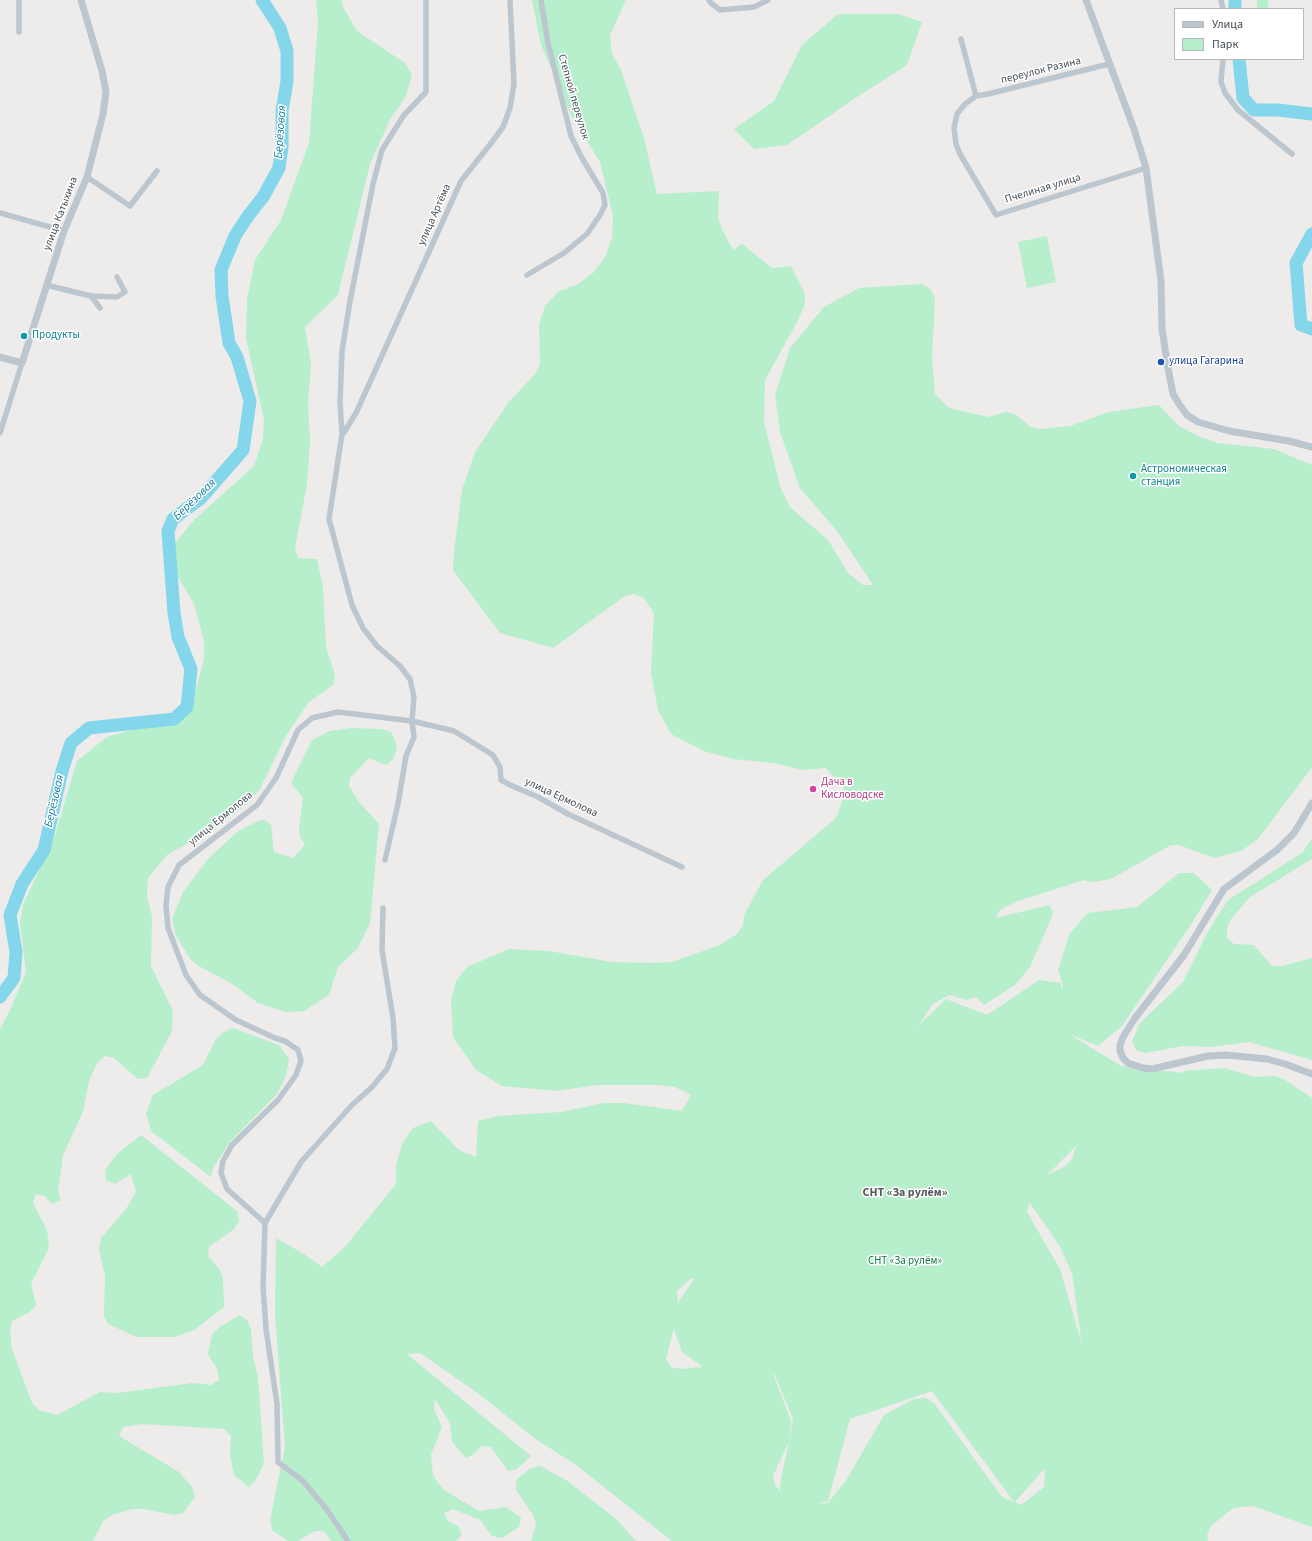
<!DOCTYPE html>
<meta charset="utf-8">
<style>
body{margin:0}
#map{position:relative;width:1312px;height:1541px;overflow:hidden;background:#eeebeb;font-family:"Source Sans 3",sans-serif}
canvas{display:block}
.legend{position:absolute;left:1174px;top:8px;width:130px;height:52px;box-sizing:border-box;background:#fff;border:1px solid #b4b9bc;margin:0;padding:5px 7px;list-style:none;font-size:12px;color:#444f58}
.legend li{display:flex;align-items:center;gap:8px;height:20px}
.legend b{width:20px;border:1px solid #b4b9bc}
</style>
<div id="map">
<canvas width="1312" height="1541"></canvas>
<ul class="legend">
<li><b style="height:5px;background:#bcc6ce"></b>Улица</li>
<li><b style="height:11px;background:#b7eecc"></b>Парк</li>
</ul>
</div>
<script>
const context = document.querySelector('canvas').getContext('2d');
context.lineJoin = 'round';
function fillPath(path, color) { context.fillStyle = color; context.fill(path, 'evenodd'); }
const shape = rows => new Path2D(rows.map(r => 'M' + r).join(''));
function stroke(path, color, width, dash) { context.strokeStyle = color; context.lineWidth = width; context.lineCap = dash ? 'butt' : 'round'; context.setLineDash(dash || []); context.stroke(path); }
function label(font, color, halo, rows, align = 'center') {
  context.font = font + ' "Source Sans 3",sans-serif'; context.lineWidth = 3; context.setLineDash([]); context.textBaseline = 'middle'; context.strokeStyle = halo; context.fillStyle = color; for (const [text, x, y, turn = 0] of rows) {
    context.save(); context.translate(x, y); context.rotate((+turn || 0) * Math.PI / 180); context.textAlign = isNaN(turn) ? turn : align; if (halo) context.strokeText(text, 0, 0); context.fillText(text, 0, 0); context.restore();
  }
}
fillPath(shape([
 [316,0,342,0,343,7,357,31,405,63,412,74,406,96,390,120,370,164,338,295,305,327,311,364,308,402,310,442,307,484,295,549,298,558,317,559,323,588,326,647,335,675,333,685,309,702,287,734,260,789,247,804,220,825,167,855,148,878,147,897,152,916,151,966,173,1011,172,1031,147,1078,138,1079,114,1058,105,1056,97,1063,89,1081,83,1112,63,1155,58,1192,61,1200,52,1204,45,1196,36,1194,33,1203,47,1230,49,1248,31,1284,36,1305,30,1312,12,1321,10,1330,12,1349,32,1403,39,1410,57,1415,100,1392,118,1393,192,1383,211,1385,219,1380,218,1371,208,1354,212,1335,218,1328,240,1315,247,1320,251,1329,253,1357,258,1377,264,1464,255,1481,249,1487,234,1475,230,1455,231,1436,224,1429,142,1424,123,1427,119,1436,179,1472,192,1487,195,1497,183,1513,174,1515,144,1509,132,1509,112,1515,103,1521,93,1541,0,1541,0,1029,10,1010,26,972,20,923,23,905,55,835,77,761,107,737,135,729,171,725,187,714,191,706,204,660,204,641,194,604,175,572,175,543,194,520,254,466,263,439,264,420,246,338,247,300,255,260,281,220,309,143,318,22],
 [532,0,626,0,610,35,612,54,621,70,644,138,657,194,719,191,718,218,722,229,733,250,742,244,772,268,791,266,805,294,805,304,797,322,765,380,764,422,781,489,790,507,828,540,848,573,863,585,873,585,837,531,800,488,780,432,775,395,790,348,824,307,859,288,922,284,930,289,935,298,932,358,935,394,949,408,988,417,1006,412,1016,415,1031,427,1040,429,1070,426,1109,412,1159,405,1179,426,1198,436,1218,443,1274,449,1312,465,1312,767,1310,770,1258,839,1241,851,1214,858,1179,845,1171,845,1111,879,1093,882,1084,880,1018,901,1000,910,995,918,1050,905,1053,914,1030,967,1016,984,984,1005,976,997,967,1000,949,995,932,1005,915,1031,921,1023,946,999,987,1015,1039,980,1061,983,1061,989,1063,985,1058,970,1070,933,1088,913,1137,907,1179,873,1194,873,1212,890,1192,923,1122,1026,1098,1046,1069,1034,1121,1066,1185,1073,1184,1071,1225,1068,1254,1077,1275,1076,1285,1080,1312,1098,1312,1527,1253,1506,1233,1508,1211,1526,1207,1535,1208,1541,672,1541,576,1465,534,1438,479,1394,420,1353,407,1354,531,1456,517,1469,508,1471,491,1447,481,1446,474,1454,466,1458,452,1442,450,1423,435,1399,434,1409,442,1427,431,1455,433,1475,438,1483,444,1490,479,1511,506,1507,521,1518,519,1527,502,1538,492,1536,480,1520,453,1509,444,1513,449,1522,458,1526,462,1534,456,1541,331,1541,324,1531,315,1531,298,1541,288,1541,272,1530,270,1520,285,1447,275,1315,276,1238,304,1254,322,1267,345,1247,396,1184,396,1166,402,1144,413,1128,431,1121,459,1150,476,1157,478,1121,498,1116,561,1112,604,1103,624,1103,682,1111,691,1095,675,1087,656,1085,597,1085,557,1091,502,1086,476,1070,453,1037,451,1000,456,981,467,967,509,949,549,951,612,962,652,963,672,962,720,945,737,934,743,925,744,915,763,880,836,818,843,799,844,788,826,768,803,770,773,763,733,759,704,751,671,734,658,710,651,673,654,613,643,597,634,594,625,596,553,648,500,633,453,570,454,551,462,490,475,452,508,403,535,374,540,364,539,325,545,306,558,292,578,284,593,273,605,257,612,238,613,216,600,162,571,115,541,45],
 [1078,1144,1075,1149,1072,1159,1064,1167,1047,1175],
 [1029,1202,1059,1245,1072,1273,1082,1345,1060,1269,1027,1212],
 [695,1278,679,1301,678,1307,677,1291,690,1279],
 [676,1320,674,1329,682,1352,703,1367,681,1369,671,1367,666,1359],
 [773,1374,775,1375,793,1419,789,1441,791,1421],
 [932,1391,1014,1502,1002,1497,934,1403,925,1398,914,1399,884,1415,847,1479,828,1503,818,1504,828,1501,850,1419],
 [789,1441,780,1484,780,1491,775,1485,773,1476],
 [1045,1468,1044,1487,1021,1505,1015,1502],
 [1257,0,1270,0,1268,2,1268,9,1257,9],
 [838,14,898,14,922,22,907,65,854,99,787,145,754,149,734,129,774,101,802,45],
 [1047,236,1056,282,1027,288,1018,242],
 [351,728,381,729,391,732,395,740,397,749,393,759,386,765,369,758,350,778,349,786,359,802,379,824,370,923,358,948,338,967,329,995,304,1011,286,1012,258,1003,234,985,199,966,191,960,176,936,172,919,183,892,208,859,238,831,263,819,271,825,274,852,293,858,305,845,300,837,299,827,303,798,291,783,312,740,330,731],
 [1312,839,1312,859,1250,897,1231,919,1227,928,1227,938,1234,944,1254,945,1272,966,1282,966,1312,958,1312,1060,1249,1042,1212,1047,1183,1046,1145,1053,1136,1050,1132,1041,1140,1023,1183,982,1207,933,1228,900,1302,853],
 [233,1028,279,1045,289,1059,286,1076,277,1094,230,1142,213,1168,211,1177,151,1131,146,1113,153,1095,203,1065,216,1039,224,1032],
 [141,1135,238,1212,239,1221,234,1229,209,1247,208,1256,220,1270,223,1279,224,1307,194,1330,175,1337,136,1337,108,1324,104,1316,105,1276,99,1249,101,1238,126,1209,136,1192,131,1174,115,1184,106,1180,105,1170,117,1154],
 [540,1466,566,1480,616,1519,636,1541,531,1541,536,1525,533,1515,516,1490,516,1480,531,1468]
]), '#b7eecc');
stroke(shape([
 [1235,0,1235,9],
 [1239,59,1243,98,1254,110,1278,110,1312,114],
 [1312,234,1296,263,1301,325,1312,329],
 [0,997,14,978,16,952,10,915,22,884,44,850,62,771,71,743,89,728,174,719,187,707,191,669,178,637,174,613,168,531,173,519,201,498,243,450,250,401,237,357,229,343,222,296,221,270,235,236,248,216,263,197,279,168,282,147,282,111,287,81,287,51,280,28,262,0]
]), '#84d6eb', 13);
stroke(shape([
 [709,0,711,3,720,10,754,7,768,0],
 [1221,0,1223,9],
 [19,32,19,0],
 [961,39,976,96,965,104,957,114,954,128,956,144,960,154,996,215,1146,168],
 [1223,59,1221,82,1225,93,1238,110,1292,154],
 [976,96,988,94,1109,64],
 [87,177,130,206,157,171],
 [0,213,64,231],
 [527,275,564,253,587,234,600,215,605,205,603,193,582,158,571,136,548,43,541,0],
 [46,285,91,296,100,308],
 [91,296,117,297,125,292,117,277],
 [0,433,22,363],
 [343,434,356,413,461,181,492,142,503,127,510,108,514,84,510,0],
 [385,860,398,804,406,756,414,737,412,721,414,697,410,679,400,666,377,646,363,628,352,605,329,519,342,434,340,403,342,351,350,301,373,184,382,150,404,115,426,92,426,0],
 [265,1223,227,1189,221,1173,223,1161,232,1145,278,1100,296,1075,301,1061,298,1050,285,1041,275,1038,236,1020,200,995,186,975,168,928,166,906,168,887,179,865,257,805,276,778,298,730,312,718,338,712,412,721,454,731,493,755,500,767,501,780,510,785,538,797,568,814,682,867],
 [348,1541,328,1511,303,1481,278,1462,277,1404,266,1329,263,1286,265,1223,301,1162,352,1105,372,1087,387,1069,395,1048,393,1018,382,950,383,908]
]), '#bcc6ce', 5.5);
stroke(shape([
 [1086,0,1134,129,1146,168,1161,281,1162,329,1168,368,1173,394,1179,404,1187,415,1198,422,1229,431,1289,441,1312,447],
 [0,357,22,363,64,231,87,177,103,114,106,92,102,71,81,0],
 [1312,803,1294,833,1277,850,1224,889,1184,955,1135,1018,1123,1037,1120,1045,1120,1051,1123,1058,1128,1063,1143,1068,1152,1069,1208,1056,1226,1055,1267,1059,1285,1064,1312,1074]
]), '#bcc6ce', 7);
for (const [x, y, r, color] of [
 [24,336,4,"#0f9aa8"],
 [1161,362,4,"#1a4fb4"],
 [1133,476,4,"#0f9aa8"],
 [813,789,4,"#d1479c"]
]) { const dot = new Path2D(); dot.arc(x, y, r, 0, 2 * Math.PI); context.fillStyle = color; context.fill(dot); stroke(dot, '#fff', 1.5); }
label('11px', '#444f58', '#fff', [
 ["переулок Разина",1041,71,-14],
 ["Степной переулок",573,97,74],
 ["Пчелиная улица",1043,189,-17],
 ["улица Катыхина",61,214,-69],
 ["улица Артёма",435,215,-66],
 ["улица Ермолова",561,798,25],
 ["улица Ермолова",221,819,-39]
]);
label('11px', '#0d838f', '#fff', [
 ["Продукты",32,336],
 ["Астрономическая",1141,470],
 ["станция",1141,483]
], 'left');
label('11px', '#164399', '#fff', [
 ["улица Гагарина",1169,362]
], 'left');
label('11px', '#b23c85', '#fff', [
 ["Дача в",821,783],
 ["Кисловодске",821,796]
], 'left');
label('11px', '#157947', '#fff', [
 ["СНТ «За рулём»",905,1262]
]);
label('italic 12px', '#0b7e9d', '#fff', [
 ["Берёзовая",281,132,-86],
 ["Берёзовая",195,500,-44],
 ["Берёзовая",55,801,-77]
]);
label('bold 12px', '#585c60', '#fff', [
 ["СНТ «За рулём»",905,1193]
]);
</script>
